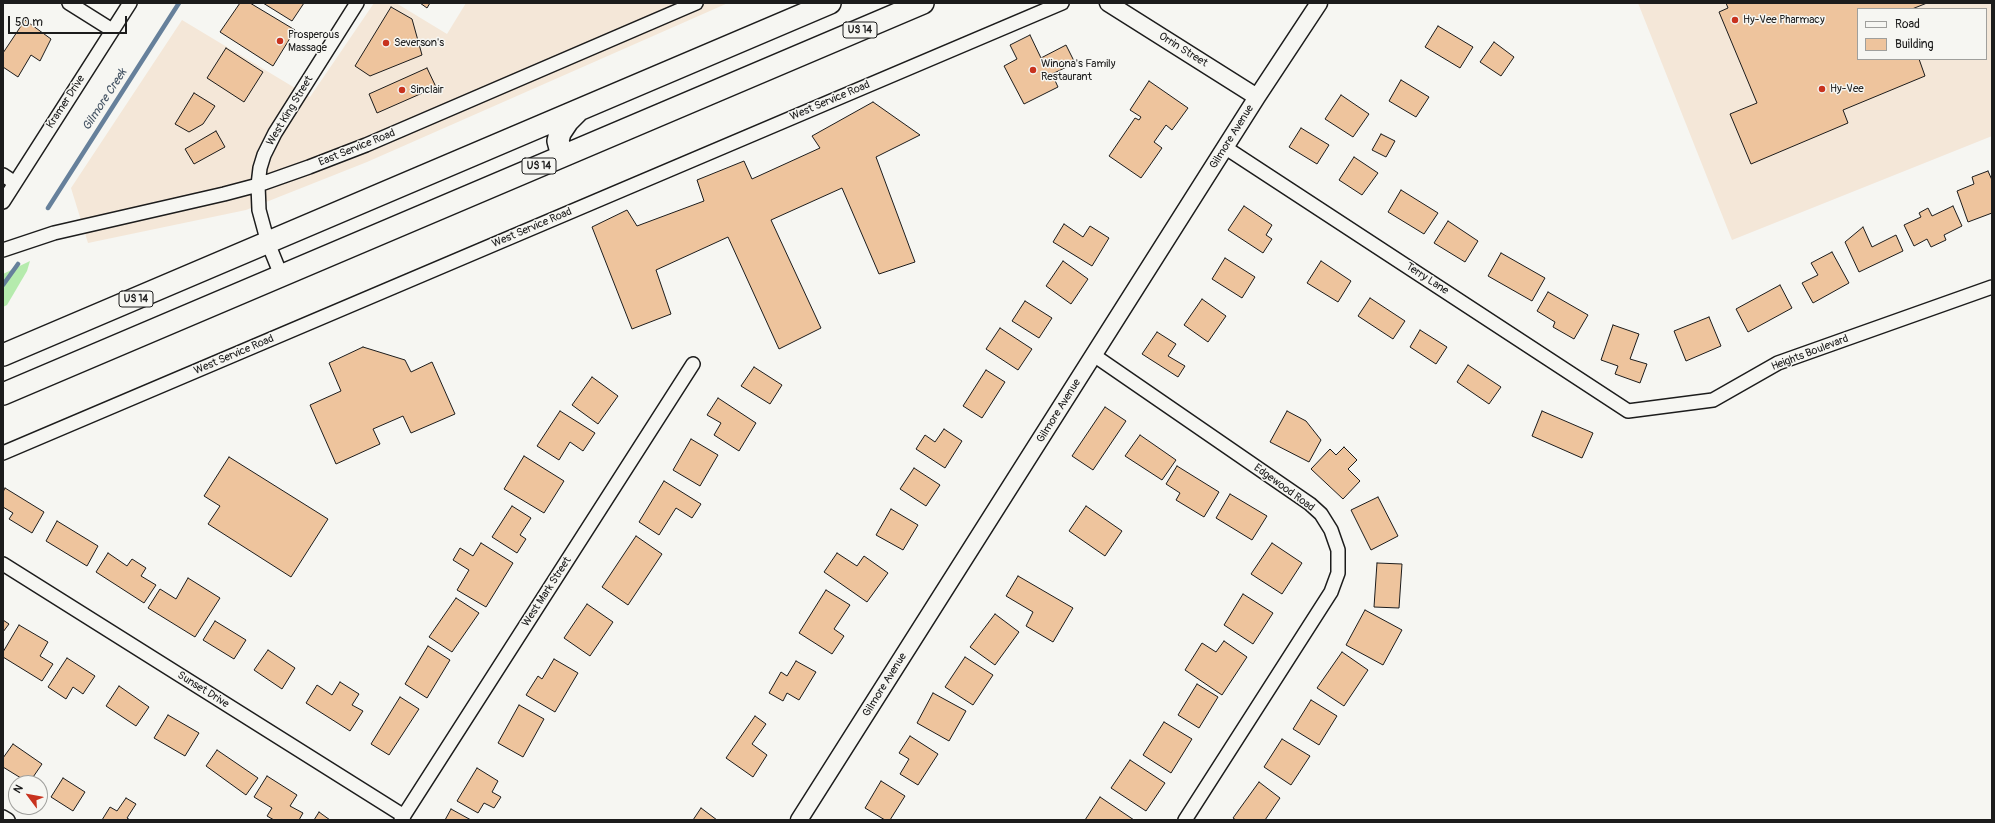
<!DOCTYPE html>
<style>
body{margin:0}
#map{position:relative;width:1995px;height:823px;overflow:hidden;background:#f6f6f2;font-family:Pangolin,sans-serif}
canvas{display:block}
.frame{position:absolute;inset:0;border:4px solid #1c1c1c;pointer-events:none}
.legend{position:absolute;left:1857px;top:8px;width:130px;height:52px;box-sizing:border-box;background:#f6f6f2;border:1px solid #9f9f9c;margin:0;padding:5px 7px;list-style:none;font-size:12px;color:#1c1c1c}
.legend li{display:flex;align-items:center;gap:8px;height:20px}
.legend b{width:20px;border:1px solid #9f9f9c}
.north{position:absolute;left:8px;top:775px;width:40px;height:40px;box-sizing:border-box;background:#f6f6f2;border:1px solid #9f9f9c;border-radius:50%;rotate:302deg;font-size:11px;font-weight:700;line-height:16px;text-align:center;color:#1c1c1c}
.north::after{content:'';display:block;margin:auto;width:14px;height:18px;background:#c8321e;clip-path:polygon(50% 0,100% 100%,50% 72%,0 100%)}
.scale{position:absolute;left:8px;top:16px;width:119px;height:18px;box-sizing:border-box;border:2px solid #1c1c1c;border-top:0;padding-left:5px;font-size:12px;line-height:14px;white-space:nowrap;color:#1c1c1c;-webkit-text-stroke:3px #f6f6f2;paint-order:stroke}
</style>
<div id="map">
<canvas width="1995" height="823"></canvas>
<div class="frame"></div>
<ul class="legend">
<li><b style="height:5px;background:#f6f6f2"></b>Road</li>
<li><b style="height:11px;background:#eec49d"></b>Building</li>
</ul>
<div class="north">N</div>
<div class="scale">50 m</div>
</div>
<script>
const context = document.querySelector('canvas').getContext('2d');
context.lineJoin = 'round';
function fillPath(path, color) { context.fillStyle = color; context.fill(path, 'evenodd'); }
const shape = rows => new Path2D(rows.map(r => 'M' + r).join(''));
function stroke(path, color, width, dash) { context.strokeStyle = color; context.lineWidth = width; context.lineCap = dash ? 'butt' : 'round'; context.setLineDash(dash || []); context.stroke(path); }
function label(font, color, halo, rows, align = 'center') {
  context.font = font + ' Pangolin,sans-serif'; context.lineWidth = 3; context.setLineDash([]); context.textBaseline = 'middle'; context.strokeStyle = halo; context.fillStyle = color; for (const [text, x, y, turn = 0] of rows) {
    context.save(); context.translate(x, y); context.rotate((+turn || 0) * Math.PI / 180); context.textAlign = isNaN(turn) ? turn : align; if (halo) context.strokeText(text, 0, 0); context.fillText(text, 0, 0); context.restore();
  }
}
fillPath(shape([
 [374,3,396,3,447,34,466,3,728,3,367,162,246,210,88,243,71,188,182,20,310,97],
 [1638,3,1992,3,1992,136,1732,240],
 [1858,9,1986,9,1986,59,1858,59]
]), '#f4e7d8');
fillPath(shape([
 [30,261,27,271,7,305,3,307,3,274]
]), '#b5ebad');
stroke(shape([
 [48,208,179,3],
 [3,285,18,264]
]), '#66809b', 4.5);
const building = shape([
 [240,3,250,3,295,30,273,66,220,32,240,3],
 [263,3,304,3,292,21,263,3],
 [420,3,430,3,427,8,420,3],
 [1726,3,1927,3,1912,9,1858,9,1858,59,1919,59,1925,76,1843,110,1848,123,1751,164,1730,114,1757,103,1719,12,1728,8,1726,3],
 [391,7,412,19,422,55,370,76,355,66,391,7],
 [25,20,51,39,40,61,31,55,18,77,3,67,3,53,25,20],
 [1438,26,1473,47,1460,68,1425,47,1438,26],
 [1030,35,1041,58,1066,45,1075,63,1052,74,1058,87,1024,104,1004,66,1017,59,1010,45,1030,35],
 [1494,42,1514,57,1501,76,1480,62,1494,42],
 [226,48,263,72,244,102,207,78,226,48],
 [427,68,436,87,377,113,369,94,427,68],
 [1401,80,1429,97,1416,117,1389,101,1401,80],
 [1149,81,1188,108,1172,130,1166,125,1154,142,1162,148,1141,178,1109,156,1135,118,1139,120,1141,117,1130,110,1149,81],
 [194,93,215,106,203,124,189,132,175,124,194,93],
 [1341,95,1369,114,1353,137,1325,119,1341,95],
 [873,102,920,135,876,157,915,262,879,274,842,188,771,220,821,328,779,349,728,237,656,270,671,314,632,329,592,227,627,210,637,226,704,201,697,180,744,161,752,179,820,148,812,136,873,102],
 [1301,128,1329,145,1317,164,1289,147,1301,128],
 [216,131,225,147,194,164,185,149,216,131],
 [1381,134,1395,141,1386,157,1372,150,1381,134],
 [1354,157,1378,173,1362,195,1339,180,1354,157],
 [1988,171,1992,180,1992,213,1968,222,1957,191,1974,184,1972,177,1988,171],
 [1401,190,1438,213,1424,234,1388,212,1401,190],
 [1244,206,1272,225,1266,235,1272,239,1263,253,1228,230,1244,206],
 [1953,206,1962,226,1944,235,1946,240,1931,247,1927,239,1914,246,1904,225,1921,217,1919,213,1928,208,1932,216,1953,206],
 [1448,221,1478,241,1465,262,1434,243,1448,221],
 [1064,224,1083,237,1090,226,1109,238,1092,266,1053,242,1064,224],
 [1863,227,1872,247,1896,235,1903,251,1859,272,1845,242,1863,227],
 [1832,252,1849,283,1813,303,1802,283,1818,275,1811,263,1832,252],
 [1501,253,1545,278,1532,301,1488,276,1501,253],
 [1225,258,1255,277,1242,298,1212,279,1225,258],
 [1063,261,1088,279,1071,304,1046,286,1063,261],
 [1321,261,1351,281,1338,302,1307,283,1321,261],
 [1780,285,1792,308,1748,332,1736,309,1780,285],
 [1548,292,1588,315,1574,339,1553,327,1555,322,1537,311,1548,292],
 [1370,298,1405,321,1393,339,1358,316,1370,298],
 [1202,299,1226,316,1208,342,1184,325,1202,299],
 [1025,301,1052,318,1039,338,1012,321,1025,301],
 [1709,317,1721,346,1686,361,1674,331,1709,317],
 [1613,325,1639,334,1630,359,1647,364,1640,383,1615,374,1618,366,1601,360,1613,325],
 [1000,328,1032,349,1018,370,986,349,1000,328],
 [1420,330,1447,347,1436,364,1410,347,1420,330],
 [1157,332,1176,344,1168,356,1185,366,1178,377,1142,354,1157,332],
 [363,347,405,360,411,372,432,362,455,414,411,433,403,416,373,429,380,444,336,464,310,405,341,391,329,363,363,347],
 [1468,365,1501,387,1489,404,1457,382,1468,365],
 [754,367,782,385,770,404,741,386,754,367],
 [986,370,1005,382,982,418,963,406,986,370],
 [592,377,618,396,598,424,572,405,592,377],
 [718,398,756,423,739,451,714,435,721,423,707,415,718,398],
 [1105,407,1126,421,1093,470,1072,456,1105,407],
 [560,411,595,433,583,451,570,442,559,460,537,446,560,411],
 [1287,411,1306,421,1321,440,1309,462,1270,442,1287,411],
 [1542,411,1593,433,1582,458,1532,436,1542,411],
 [944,429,962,441,945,468,916,449,925,435,935,442,944,429],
 [1140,435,1176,460,1162,480,1125,456,1140,435],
 [691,439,718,455,700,486,673,470,691,439],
 [1344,447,1357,460,1348,469,1360,481,1343,499,1311,469,1330,449,1336,455,1344,447],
 [524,456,564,481,544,513,504,489,524,456],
 [229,457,328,519,291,577,208,524,220,506,204,496,229,457],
 [1177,466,1219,492,1204,517,1176,500,1180,493,1166,484,1177,466],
 [914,468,940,485,926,506,900,489,914,468],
 [664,481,701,504,692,518,676,508,659,535,639,522,664,481],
 [5,488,44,512,32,533,9,519,13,513,3,507,3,492,5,488],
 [1230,494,1267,516,1252,540,1216,518,1230,494],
 [1378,497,1398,536,1371,550,1351,510,1378,497],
 [512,506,531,518,520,535,526,539,517,553,492,537,512,506],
 [1086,506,1122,531,1105,556,1069,531,1086,506],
 [891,509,918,525,903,550,876,535,891,509],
 [57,521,98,546,87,566,46,541,57,521],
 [636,536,662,554,628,605,602,587,636,536],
 [481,543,513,563,486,607,457,590,469,570,453,560,460,548,473,556,481,543],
 [1272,543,1302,563,1282,594,1251,574,1272,543],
 [108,553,127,566,132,559,146,568,141,576,156,585,144,603,96,572,108,553],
 [837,553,857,566,864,556,888,573,867,602,824,572,837,553],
 [1377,563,1402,564,1399,608,1374,607,1377,563],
 [1018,576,1073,608,1053,642,1026,626,1033,612,1006,596,1018,576],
 [188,578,220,598,195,637,148,608,160,589,176,599,188,578],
 [826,590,850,605,834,629,844,636,832,654,799,633,826,590],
 [1243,594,1273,613,1253,644,1224,625,1243,594],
 [456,598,479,613,452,652,429,637,456,598],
 [587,604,613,622,590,656,564,638,587,604],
 [1365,610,1402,630,1383,665,1346,645,1365,610],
 [995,614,1019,632,995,665,970,647,995,614],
 [3,620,9,624,3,632,3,620],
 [215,621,246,640,234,659,203,640,215,621],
 [19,625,48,642,40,656,53,664,42,681,3,657,3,652,19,625],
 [1224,641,1247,657,1222,695,1185,670,1202,643,1216,652,1224,641],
 [428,646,450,660,427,698,405,684,428,646],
 [268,650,295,668,282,689,254,670,268,650],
 [1342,652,1368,670,1344,706,1317,688,1342,652],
 [965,657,993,675,973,705,945,687,965,657],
 [67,658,95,676,83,694,73,687,66,699,48,687,67,658],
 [554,659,578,673,555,712,526,695,538,676,542,679,554,659],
 [796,661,816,672,799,700,787,693,783,701,769,693,781,672,787,676,796,661],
 [340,682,359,694,352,705,363,711,350,731,306,703,317,685,332,695,340,682],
 [1197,684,1218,697,1199,728,1178,715,1197,684],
 [119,686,149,707,136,726,106,706,119,686],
 [933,693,966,711,949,741,917,723,933,693],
 [400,697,419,709,389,755,371,744,400,697],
 [1311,700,1337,716,1319,745,1293,729,1311,700],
 [519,705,544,719,523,757,498,743,519,705],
 [168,715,199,733,185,756,154,738,168,715],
 [755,716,766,724,752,744,767,755,753,777,726,758,755,716],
 [1164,722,1192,739,1171,773,1143,755,1164,722],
 [910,736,938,754,918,785,900,774,909,759,899,753,910,736],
 [1282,739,1310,756,1291,785,1264,767,1282,739],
 [13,744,42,764,29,783,3,767,3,758,13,744],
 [217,750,258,778,246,795,206,766,217,750],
 [1130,760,1165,783,1146,811,1111,788,1130,760],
 [477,768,498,781,492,792,501,797,494,808,484,803,478,813,457,801,477,768],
 [267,776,297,795,290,806,303,813,299,820,274,820,267,816,272,808,254,797,267,776],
 [63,778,85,792,73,811,51,797,63,778],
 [881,781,905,796,890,820,885,820,865,808,881,781],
 [1259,782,1280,798,1265,820,1236,820,1233,818,1259,782],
 [1100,797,1134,820,1085,820,1100,797],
 [126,798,136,804,127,818,130,820,102,820,110,807,117,811,126,798],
 [701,808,717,820,693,820,701,808],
 [451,809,471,820,445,820,451,809],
 [319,812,330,820,314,820,319,812]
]);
fillPath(building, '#eec49d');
stroke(building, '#1c1c1c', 1);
const minor = shape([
 [69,3,112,30],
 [1226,148,1628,411,1713,400,1778,363,1992,287],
 [3,175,15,183],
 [3,202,130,3],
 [3,250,54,233,224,194,258,185,309,167,366,145,696,3],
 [281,275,268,243,259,210,258,185,260,168,264,155,275,133,357,3],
 [1095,356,1310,504,1321,514,1331,530,1338,550,1338,573,1331,592,1185,820],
 [3,453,1062,3],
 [3,564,404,816],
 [3,817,8,820],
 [401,820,693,364]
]);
const tertiary = shape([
 [1108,3,1257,97],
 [799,820,1257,97,1319,3]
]);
const trunk = shape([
 [562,156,558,141,560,133,568,121,577,112],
 [3,355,830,3],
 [3,394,923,3]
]);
stroke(minor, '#1c1c1c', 16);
stroke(tertiary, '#1c1c1c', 19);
stroke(trunk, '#1c1c1c', 24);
stroke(minor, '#f6f6f2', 13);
stroke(tertiary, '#f6f6f2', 16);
stroke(trunk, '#f6f6f2', 21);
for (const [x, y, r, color] of [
 [1735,20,4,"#c8321e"],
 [280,41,4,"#c8321e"],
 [386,43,4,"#c8321e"],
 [1033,70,4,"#c8321e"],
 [1822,89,4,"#c8321e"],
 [402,90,4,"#c8321e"]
]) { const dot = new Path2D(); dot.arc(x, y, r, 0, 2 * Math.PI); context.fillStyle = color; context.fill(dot); stroke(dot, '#f6f6f2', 1.5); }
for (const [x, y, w] of [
 [860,30,34],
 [539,166,34],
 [136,299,34]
]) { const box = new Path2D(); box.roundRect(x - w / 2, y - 8, w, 16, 3); context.fillStyle = '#f6f6f2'; context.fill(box); stroke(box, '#1c1c1c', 1); }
label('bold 10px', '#1c1c1c', null, [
 ["US 14",860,30],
 ["US 14",539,166],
 ["US 14",136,299]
]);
label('11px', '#1c1c1c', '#f6f6f2', [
 ["Hy-Vee Pharmacy",1743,20],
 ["Prosperous",288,35],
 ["Massage",288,48],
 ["Severson's",394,43],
 ["Winona's Family",1041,64],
 ["Restaurant",1041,77],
 ["Hy-Vee",1830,89],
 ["Sinclair",410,90]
], 'left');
label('11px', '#1c1c1c', '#f6f6f2', [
 ["Orrin Street",1183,50,32],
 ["West Service Road",830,101,-23],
 ["Kramer Drive",66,102,-57],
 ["West King Street",290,111,-59],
 ["Gilmore Avenue",1232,137,-58],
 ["East Service Road",357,148,-22],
 ["West Service Road",532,228,-23],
 ["Terry Lane",1427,279,33],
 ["Heights Boulevard",1810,353,-21],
 ["West Service Road",234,355,-23],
 ["Gilmore Avenue",1059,411,-58],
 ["Edgewood Road",1284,488,36],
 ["West Mark Street",547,592,-57],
 ["Gilmore Avenue",885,685,-58],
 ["Sunset Drive",203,690,32]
]);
label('italic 12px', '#475666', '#f6f6f2', [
 ["Gilmore Creek",105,100,-57]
]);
</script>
